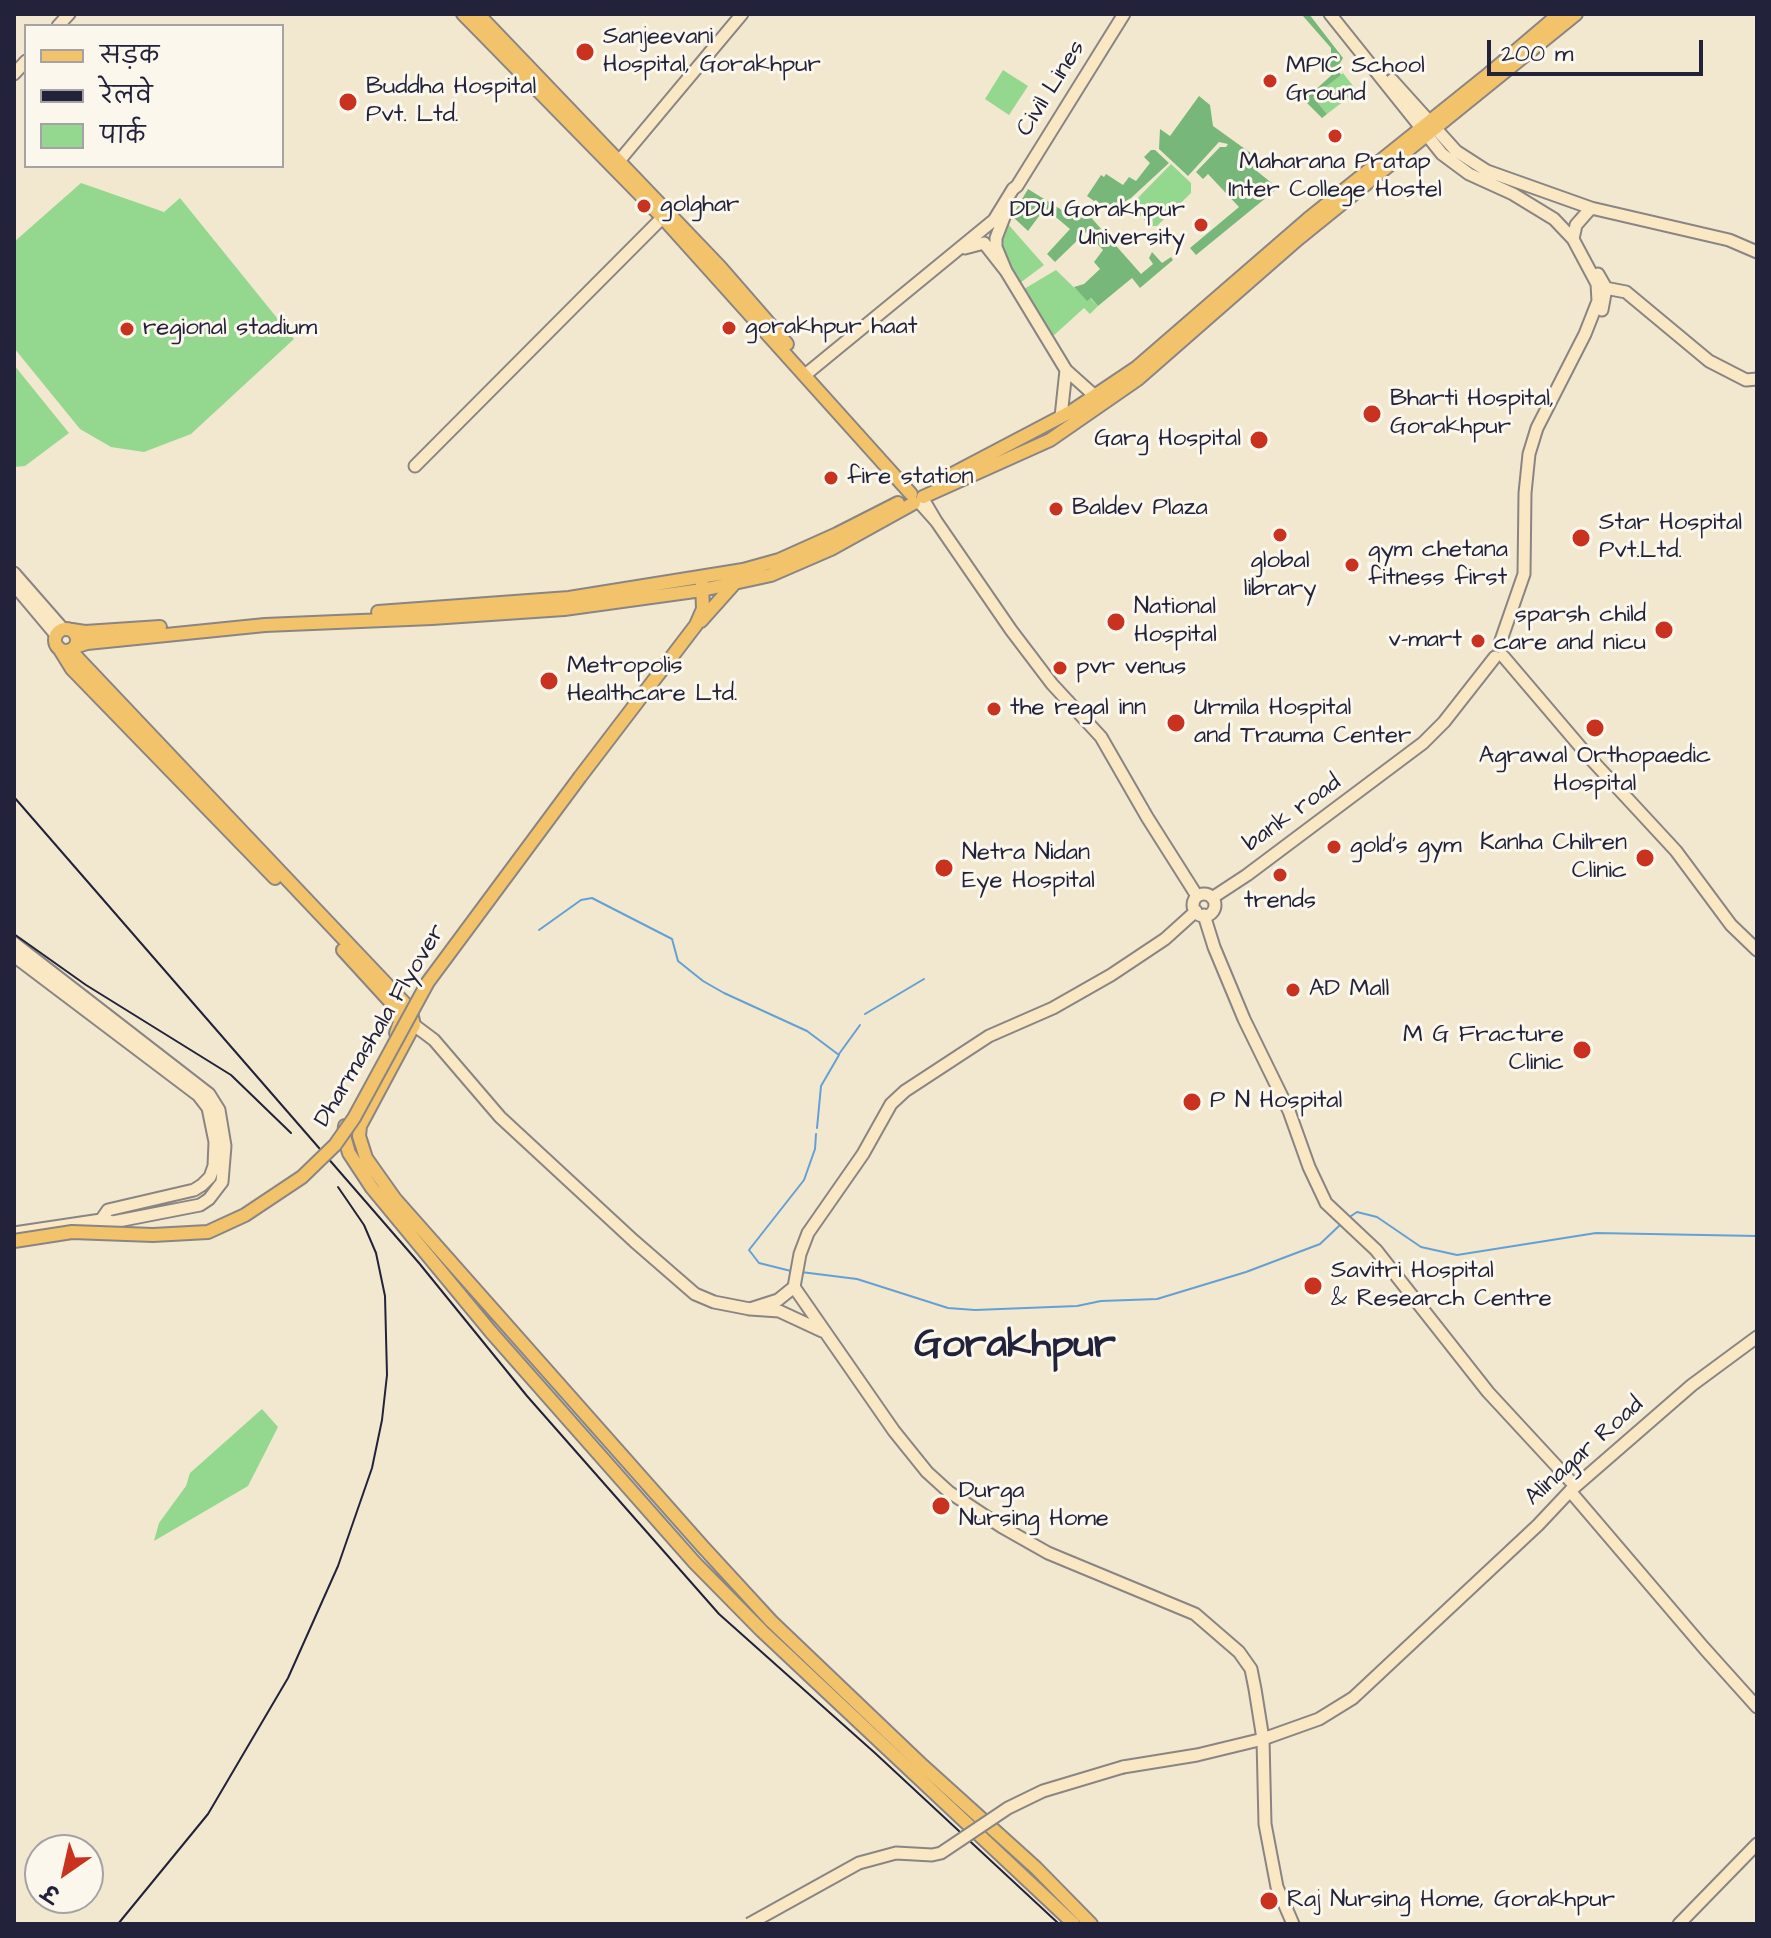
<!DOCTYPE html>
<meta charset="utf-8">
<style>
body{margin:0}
#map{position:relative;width:1771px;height:1938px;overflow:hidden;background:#f2e8cf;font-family:"Architects Daughter","Playpen Sans Deva",sans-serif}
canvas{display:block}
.frame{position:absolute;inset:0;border:16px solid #22223b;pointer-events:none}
.legend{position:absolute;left:24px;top:24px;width:260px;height:144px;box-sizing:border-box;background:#fbf7ec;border:2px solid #a4a2a5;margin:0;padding:10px 14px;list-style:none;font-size:24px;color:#22223b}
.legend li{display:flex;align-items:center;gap:16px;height:40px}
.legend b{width:40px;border:2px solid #a4a2a5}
.north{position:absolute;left:24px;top:1834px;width:80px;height:80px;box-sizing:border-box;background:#fbf7ec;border:2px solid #a4a2a5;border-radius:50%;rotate:214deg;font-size:22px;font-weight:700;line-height:32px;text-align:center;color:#22223b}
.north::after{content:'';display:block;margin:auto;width:28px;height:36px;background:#c8321e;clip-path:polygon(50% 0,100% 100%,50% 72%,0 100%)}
.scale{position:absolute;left:1487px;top:40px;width:216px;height:36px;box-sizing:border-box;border:4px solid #22223b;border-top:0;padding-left:10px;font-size:24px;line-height:28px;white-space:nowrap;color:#22223b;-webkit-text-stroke:6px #fbf7ec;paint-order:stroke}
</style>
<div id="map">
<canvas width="1771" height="1938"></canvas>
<div class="frame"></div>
<ul class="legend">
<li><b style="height:10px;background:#f2c36a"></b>सड़क</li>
<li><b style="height:10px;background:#22223b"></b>रेलवे</li>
<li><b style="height:22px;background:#94d78f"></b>पार्क</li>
</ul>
<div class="north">उ</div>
<div class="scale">200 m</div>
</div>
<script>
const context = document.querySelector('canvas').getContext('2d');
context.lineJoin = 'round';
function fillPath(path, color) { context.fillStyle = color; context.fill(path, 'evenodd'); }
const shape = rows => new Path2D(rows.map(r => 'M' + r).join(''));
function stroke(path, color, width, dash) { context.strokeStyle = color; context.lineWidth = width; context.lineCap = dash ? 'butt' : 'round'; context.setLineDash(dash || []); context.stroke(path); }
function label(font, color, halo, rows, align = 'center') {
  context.font = font + ' "Architects Daughter",sans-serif'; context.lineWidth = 6; context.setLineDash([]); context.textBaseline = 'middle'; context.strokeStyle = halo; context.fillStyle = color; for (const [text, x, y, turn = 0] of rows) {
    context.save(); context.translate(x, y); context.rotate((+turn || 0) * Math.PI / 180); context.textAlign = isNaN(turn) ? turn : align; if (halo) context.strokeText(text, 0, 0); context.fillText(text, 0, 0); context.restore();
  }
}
fillPath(shape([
 [1003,70,1028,86,1009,115,985,99],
 [1343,73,1357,91,1327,114,1313,97],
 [1171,164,1191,183,1191,193,1157,226,1150,226,1134,209,1133,203],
 [81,183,164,212,180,198,294,339,191,434,144,452,111,447,80,429,14,348,14,242],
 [1007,223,1044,265,1020,283,1004,259,1000,239],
 [1056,270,1087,300,1090,298,1098,306,1090,314,1084,308,1052,337,1024,289],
 [14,365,69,433,25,466,14,467],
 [262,1409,278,1427,248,1486,154,1541,159,1523,186,1486,190,1473]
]), '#94d78f');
fillPath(shape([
 [1309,14,1343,58,1337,68,1341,75,1313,97,1327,114,1322,118,1304,100,1334,73,1326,64,1331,55,1331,48,1303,16],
 [1199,96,1210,105,1213,126,1259,159,1253,168,1278,188,1196,255,1190,248,1239,207,1208,174,1203,179,1196,172,1220,147,1226,147,1228,144,1219,142,1188,176,1159,149,1160,129,1170,136],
 [1151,150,1155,150,1169,163,1131,198,1117,206,1114,202,1105,209,1096,200,1094,201,1087,196,1101,175,1104,177,1106,174,1123,185,1129,177,1136,181,1150,163,1144,157],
 [1028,189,1073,217,1080,205,1141,274,1153,264,1149,258,1152,252,1162,263,1171,257,1173,260,1140,288,1132,278,1098,306,1091,298,1087,301,1074,287,1084,284,1100,269,1094,262,1103,250,1086,232,1055,262,1047,254,1070,229,1045,208,1028,231,1012,216]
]), '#77b87a');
stroke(shape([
 [539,930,581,900,592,898,672,939,678,961,703,981,724,993,807,1031,839,1055,821,1086,817,1128],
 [865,1014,924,979],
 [839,1054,860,1025],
 [1348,1218,1357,1212,1377,1217,1421,1247,1457,1255,1596,1233,1757,1236],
 [791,1271,759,1263,749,1250,804,1180,815,1149,816,1134],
 [801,1272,857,1279,948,1308,975,1310,1077,1306,1101,1301,1157,1299,1246,1272,1320,1244,1340,1225]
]), '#65a0d5', 2);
const secondary = shape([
 [1330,14,1442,154,1469,174,1513,194,1554,219,1573,239,1597,284,1598,301,1585,334,1537,428,1529,454,1525,493,1524,574,1499,646],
 [58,26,69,14],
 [14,74,26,61],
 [1392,80,1456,151,1487,171,1591,208,1729,240,1757,252],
 [614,167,742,14],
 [1573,239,1576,225,1591,208],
 [965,248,984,243,1006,271,996,247,996,238,1006,212],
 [1006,271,1066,370,1095,396],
 [1598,274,1606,288,1602,310],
 [1600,287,1626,292,1709,361,1746,380,1757,379],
 [805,375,994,220,1013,189,1017,186,1124,14],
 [1061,417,1066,370],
 [415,466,668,212],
 [920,503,936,521,923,499],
 [936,521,1011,630,1052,684,1101,737,1147,817,1197,896],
 [14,573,63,629],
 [14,585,56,635],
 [1503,656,1589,757,1676,851,1731,925,1757,950],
 '1193 905a11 11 0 1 1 22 0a11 11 0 1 1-22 0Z',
 [1212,898,1247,875,1423,743,1444,722,1495,657],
 [1204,915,1214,947,1244,1019,1289,1111,1309,1167,1326,1203,1376,1250,1488,1392,1575,1486],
 [14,943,209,1094,219,1110,225,1146,222,1182,209,1199,200,1205,113,1222,101,1220,14,1233],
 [14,956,198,1095,208,1108,215,1142,214,1166,210,1177,202,1185,194,1190,108,1210,101,1220],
 [414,1025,434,1040,500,1117,634,1241,695,1294,714,1302,750,1309,779,1311,822,1331],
 [794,1287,894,1431,927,1472,949,1492,1002,1527,1048,1553,1195,1614,1239,1652,1251,1669,1255,1689,1263,1739,1265,1824,1277,1887,1293,1924],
 [750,1309,778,1300,794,1287,800,1254,808,1233,863,1154,891,1104,905,1091,989,1036,1053,1008,1111,975,1165,939,1196,911],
 [1570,1491,1704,1648,1757,1707],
 [1123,1767,1197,1755,1263,1739,1319,1719,1353,1698,1538,1525,1570,1491,1692,1385,1757,1337],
 [1679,1924,1757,1844]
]);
const primary = shape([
 [463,14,663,218,911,494],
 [478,14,720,267,787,344],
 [937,482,1072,411,1136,368,1308,219,1485,77,1559,14],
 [923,497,1050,440,1138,379,1298,239,1576,14],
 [378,612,569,598,743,570,779,560,837,534,898,503],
 [701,621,734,584],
 '55 640a11 11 0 1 1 22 0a11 11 0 1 1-22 0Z',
 [72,630,85,632,160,627],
 [75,647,87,643,265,625,432,618,564,609,702,590,771,575,831,549,914,503],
 [59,648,72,669,275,878],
 [70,650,410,1009,414,1025,360,1126,359,1136,366,1158,395,1199,703,1547,771,1621,923,1766,1036,1868,1091,1924],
 [580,777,696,625,703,609,702,583],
 [343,950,397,1009,400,1022,396,1033],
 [345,1126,344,1136,349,1153,372,1188,491,1332,695,1563,762,1631,1074,1924]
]);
stroke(secondary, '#8a8585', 15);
stroke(primary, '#8a8585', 16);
stroke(secondary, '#fae7c3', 11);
stroke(primary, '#f2c36a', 12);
stroke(shape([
 [14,797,419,1263,527,1396,719,1614,875,1753,1059,1924],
 [14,934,86,985,231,1075,291,1133],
 [118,1924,208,1814,288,1678,338,1566,372,1468,382,1420,387,1375,385,1296,376,1253,364,1225,338,1187]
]), '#22223b', 2);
const secondaryBridge = shape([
 [749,1924,859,1863,896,1853,932,1855,941,1853,1008,1808,1043,1791,1123,1767]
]);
const primaryBridge = shape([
 [14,1241,72,1232,153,1235,208,1232,245,1215,302,1177,335,1145,354,1118,428,982,580,777]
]);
stroke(secondaryBridge, '#8a8585', 15, []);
stroke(primaryBridge, '#8a8585', 16, []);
stroke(secondaryBridge, '#fae7c3', 11);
stroke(primaryBridge, '#f2c36a', 12);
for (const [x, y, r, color] of [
 [585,52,10,"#c8321e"],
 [1270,81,8,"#c8321e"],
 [348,102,10,"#c8321e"],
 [1335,136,8,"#c8321e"],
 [644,206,8,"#c8321e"],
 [1201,225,8,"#c8321e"],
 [729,328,8,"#c8321e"],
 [127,329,8,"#c8321e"],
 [1372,414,10,"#c8321e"],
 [1259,440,10,"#c8321e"],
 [831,478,8,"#c8321e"],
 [1056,509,8,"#c8321e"],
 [1280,535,8,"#c8321e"],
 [1581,538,10,"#c8321e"],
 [1352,565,8,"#c8321e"],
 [1116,622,10,"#c8321e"],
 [1664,630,10,"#c8321e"],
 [1478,641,8,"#c8321e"],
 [1060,668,8,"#c8321e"],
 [549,681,10,"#c8321e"],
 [994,709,8,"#c8321e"],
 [1176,723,10,"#c8321e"],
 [1595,728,10,"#c8321e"],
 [1334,847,8,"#c8321e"],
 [1645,858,10,"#c8321e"],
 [944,868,10,"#c8321e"],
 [1280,875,8,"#c8321e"],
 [1293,990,8,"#c8321e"],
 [1582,1050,10,"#c8321e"],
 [1192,1102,10,"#c8321e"],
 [1313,1286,10,"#c8321e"],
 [941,1506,10,"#c8321e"],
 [1269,1901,10,"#c8321e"]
]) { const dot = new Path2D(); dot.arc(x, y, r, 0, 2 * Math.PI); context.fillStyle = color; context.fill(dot); stroke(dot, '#fbf7ec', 3); }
label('24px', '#22223b', '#fbf7ec', [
 ["Sanjeevani",603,38],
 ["Hospital, Gorakhpur",603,66],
 ["MPIC School",1286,67],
 ["Ground",1286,95],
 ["Buddha Hospital",366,88],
 ["Pvt. Ltd.",366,116],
 ["Maharana Pratap",1335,163,"center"],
 ["Inter College Hostel",1335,191,"center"],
 ["golghar",660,206],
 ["DDU Gorakhpur",1185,211,"right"],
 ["University",1185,239,"right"],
 ["gorakhpur haat",745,328],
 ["regional stadium",143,329],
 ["Bharti Hospital,",1390,400],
 ["Gorakhpur",1390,428],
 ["Garg Hospital",1241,440,"right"],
 ["fire station",847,478],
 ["Baldev Plaza",1072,509],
 ["Star Hospital",1599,524],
 ["Pvt.Ltd.",1599,552],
 ["gym chetana",1368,551],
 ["fitness first",1368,579],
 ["global",1280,562,"center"],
 ["library",1280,590,"center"],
 ["National",1134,608],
 ["Hospital",1134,636],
 ["sparsh child",1646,616,"right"],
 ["care and nicu",1646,644,"right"],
 ["v-mart",1462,641,"right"],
 ["Metropolis",567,667],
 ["Healthcare Ltd.",567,695],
 ["pvr venus",1076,668],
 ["the regal inn",1010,709],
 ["Urmila Hospital",1194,709],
 ["and Trauma Center",1194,737],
 ["Agrawal Orthopaedic",1595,757,"center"],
 ["Hospital",1595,785,"center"],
 ["Kanha Chilren",1627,844,"right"],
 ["Clinic",1627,872,"right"],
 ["gold's gym",1350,847],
 ["Netra Nidan",962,854],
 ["Eye Hospital",962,882],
 ["trends",1280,902,"center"],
 ["AD Mall",1309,990],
 ["M G Fracture",1564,1036,"right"],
 ["Clinic",1564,1064,"right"],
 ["P N Hospital",1210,1102],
 ["Savitri Hospital",1331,1272],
 ["& Research Centre",1331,1300],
 ["Durga",959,1492],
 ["Nursing Home",959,1520],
 ["Raj Nursing Home, Gorakhpur",1287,1901]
], 'left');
label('24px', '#22223b', '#fbf7ec', [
 ["Civil Lines",1052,89,-58],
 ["bank road",1293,814,-36],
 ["Dharmashala Flyover",381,1026,-59],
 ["Alinagar Road",1585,1452,-42]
]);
label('bold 40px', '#22223b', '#fbf7ec', [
 ["Gorakhpur",1015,1348]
]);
</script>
